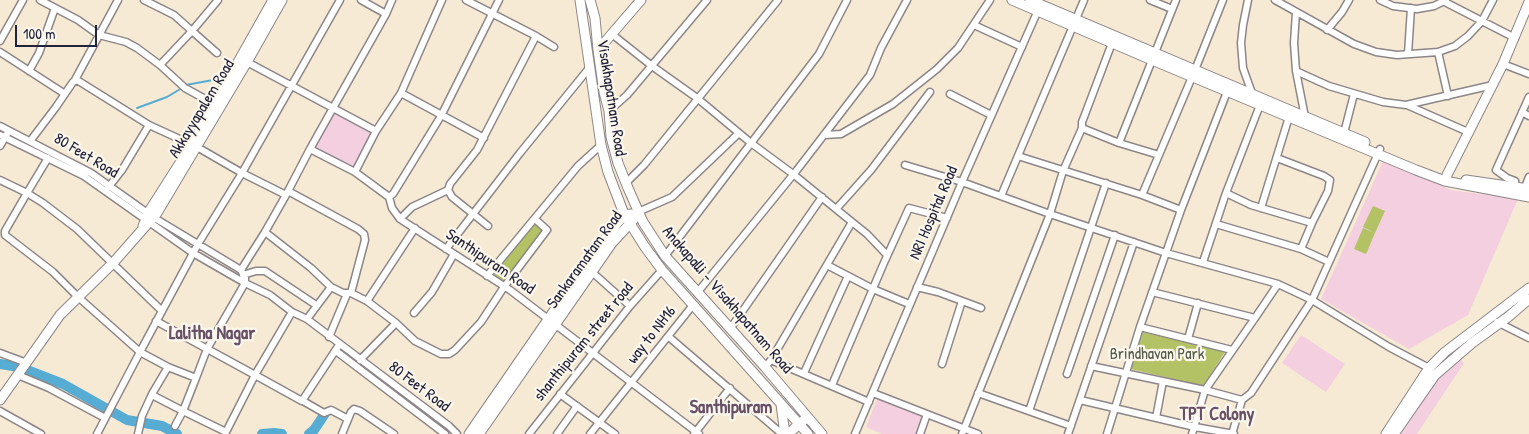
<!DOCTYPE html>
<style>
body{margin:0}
#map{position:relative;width:1529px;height:434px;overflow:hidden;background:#f6ead5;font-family:"Patrick Hand",sans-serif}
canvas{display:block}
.scale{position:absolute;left:15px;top:25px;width:82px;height:22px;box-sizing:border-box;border:2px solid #22223b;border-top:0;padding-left:6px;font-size:15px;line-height:18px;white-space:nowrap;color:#22223b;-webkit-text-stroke:4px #fbf7ec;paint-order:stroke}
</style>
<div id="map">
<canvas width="1529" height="434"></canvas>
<div class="scale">100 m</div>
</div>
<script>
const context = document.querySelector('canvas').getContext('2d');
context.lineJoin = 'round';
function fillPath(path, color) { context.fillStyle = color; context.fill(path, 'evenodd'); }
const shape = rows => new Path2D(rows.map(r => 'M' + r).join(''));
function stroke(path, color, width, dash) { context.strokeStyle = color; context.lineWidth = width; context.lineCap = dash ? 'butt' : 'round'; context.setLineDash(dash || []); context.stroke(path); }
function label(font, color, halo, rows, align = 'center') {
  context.font = font + ' "Patrick Hand",sans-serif'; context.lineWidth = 4.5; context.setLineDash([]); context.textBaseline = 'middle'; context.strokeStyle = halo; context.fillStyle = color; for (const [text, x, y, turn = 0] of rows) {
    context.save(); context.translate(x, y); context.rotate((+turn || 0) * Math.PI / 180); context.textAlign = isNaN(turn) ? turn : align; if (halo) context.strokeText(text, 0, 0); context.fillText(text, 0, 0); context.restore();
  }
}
fillPath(shape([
 [334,111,374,132,354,169,313,149],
 [1384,159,1451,190,1518,199,1468,315,1409,349,1321,299],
 [1301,335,1345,364,1326,392,1282,363],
 [1460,359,1464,363,1417,434,1401,434,1440,376],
 [878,397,925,417,917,434,882,434,866,427]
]), '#f3cfdf');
fillPath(shape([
 [1373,206,1385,211,1375,233,1363,227],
 [535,219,547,230,504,287,487,276],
 [1363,228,1375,233,1366,254,1354,249],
 [1143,332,1225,352,1203,386,1131,369]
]), '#b3c264');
stroke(shape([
 [186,85,213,80],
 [137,108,167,97,182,88]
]), '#57acd3', 2);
stroke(shape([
 [0,364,19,367,63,384,127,420,162,426,177,434],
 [262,434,274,433,282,434],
 [309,434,314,430,324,415]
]), '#57acd3', 10);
const minor = shape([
 [40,0,78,20,99,35,126,42,137,48,160,65,185,88,214,104],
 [144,0,174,15,192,31,160,65],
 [466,0,536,36,554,47],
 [1150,0,1172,9],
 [1248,0,1243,25,1241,43,1243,68,1253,96],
 [1275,0,1354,44,1376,52,1397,55,1438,52,1455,46,1468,36,1482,21,1493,0],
 [1380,0,1393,6,1417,9,1434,6,1446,0],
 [1443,1,1515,38],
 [1296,12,1294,43,1296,71,1329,86,1383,102,1406,105,1493,85],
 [386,14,392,0],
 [974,25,1022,47],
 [1327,30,1342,12,1349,0],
 [613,35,652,66,697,98,751,143,793,174,852,222,771,360,765,367],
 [0,41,23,0],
 [1112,43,1084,117,1082,122,1082,128,1119,143,1159,155],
 [0,52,65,94],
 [1438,52,1448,96],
 [217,53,192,31,218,0],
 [1408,54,1411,8],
 [247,62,333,108,386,14,361,0],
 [1503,64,1529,74],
 [1195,70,1223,0],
 [29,71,39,53,55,8],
 [1296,71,1305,117],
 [75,80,118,0],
 [401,93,442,0],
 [950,94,991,115],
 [1407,105,1468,132],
 [609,111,627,95,707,0],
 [1522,112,1529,116],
 [0,126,91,173,153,217,241,270,245,278,245,283,207,349,196,378,168,367,140,352,162,311,77,229,43,203,27,193,48,158],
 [1344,133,1354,94],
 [0,135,84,176,193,253,245,283,270,295,292,312,255,375,156,321],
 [824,135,841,134,893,104,937,69,958,48,990,0],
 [31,140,56,107,73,82,77,80,149,125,197,147,242,173,340,0],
 [1119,143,1176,0],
 [0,146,7,134],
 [310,149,333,108,376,131,401,93,484,138],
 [1018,156,1142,195,1181,210,1140,327,1107,434],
 [905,165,962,182,1050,214,1166,253,1278,284,1312,300,1389,347,1429,368],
 [355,172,376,131],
 [0,180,27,193,5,231,5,235,53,272,77,296,140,352,97,434],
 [626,183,644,165,778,0],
 [1516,186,1515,181,1507,178,1496,170,1529,97],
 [107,189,122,170,149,125],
 [288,191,358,229,364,234,365,240,351,293],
 [1523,192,1529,177],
 [1226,193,1251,205,1312,223,1328,191,1330,180,1324,176,1277,158],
 [1142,195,1192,77],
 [1001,196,1084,0],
 [389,197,393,194,441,116,499,0],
 [837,208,871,170,930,92],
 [1261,208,1289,117],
 [1181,210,1227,92],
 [638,212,672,197,739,133],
 [400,219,412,207,448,190],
 [852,222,867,234,887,255],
 [1216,224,1301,249,1329,262],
 [488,226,452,197,448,190,450,184,477,150,536,36],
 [265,232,286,195,310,149,355,172,389,197,392,208,400,219,510,290,699,434],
 [446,249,520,153,590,67],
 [1301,249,1312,223],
 [665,256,819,54,847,0],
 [1203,262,1226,193,1260,105],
 [827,265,873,289,909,304],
 [241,270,265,232,311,268,331,287,343,293,351,293,367,301,415,228],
 [592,272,630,306],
 [243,275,256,271,265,271,316,305],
 [487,276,578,166,601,145],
 [917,287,938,292,981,308],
 [1152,292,1255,318,1278,284],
 [697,293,797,170,870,75,881,48,907,0],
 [367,301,396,323,415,341,441,354,449,354,455,350,481,322,504,287,547,230,535,219],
 [162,311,198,244,242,173,286,195],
 [292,312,307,319,331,287],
 [414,313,432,292,454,254],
 [307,319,449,426,457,434],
 [1497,322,1529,338],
 [1140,327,1232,350],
 [730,329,822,197],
 [329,337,347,294],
 [669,337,782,434],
 [1188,339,1198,303],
 [336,351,445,434],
 [0,353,27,363],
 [360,360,396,323],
 [771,360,869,402],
 [942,364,962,301],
 [1091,366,1205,390,1242,400,1232,434],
 [168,367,152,394,154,396,183,411,175,426],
 [804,373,848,276],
 [1067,374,1115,235],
 [18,375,49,388,105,418],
 [196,378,183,411,226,432,255,375,302,401,339,345],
 [832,385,883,265,909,208,947,218],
 [873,393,978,434],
 [978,393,1071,426],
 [560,394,615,434],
 [1080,400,1195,427,1234,434],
 [1242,400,1251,393,1312,300,1380,149],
 [303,401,324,413,331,410,348,419],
 [0,411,41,434],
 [1029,411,1106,183],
 [1156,418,1163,381],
 [138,434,142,416,152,394],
 [342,434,351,412,354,409,360,411,394,434],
 [529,434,630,306,662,270],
 [557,434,577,406],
 [590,434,693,305],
 [694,434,730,388],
 [855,434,962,182,1039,8],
 [920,434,927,414],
 [962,434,1050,214,1063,171,1082,128],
 [1068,434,1134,242],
 [1192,434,1205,390,1255,318]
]);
const major = shape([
 [580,0,601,145,608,172,624,214,645,247,662,270,808,434],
 [590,0,595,18,598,50,604,92,609,111,611,137,618,163,628,188,643,222,665,256,765,367,822,434],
 [1012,0,1152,60,1416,170,1445,181,1529,197],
 [1030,0,1365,142],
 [598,50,641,0],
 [1447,175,1503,64,1529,2],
 [1466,180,1529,189],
 [143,226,150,210,192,144,273,0],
 [0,400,60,315,113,263,157,213,247,62,282,0],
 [781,404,784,427,782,434],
 [469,434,585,266,618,222,625,215,631,214],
 [479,434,612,243,634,219],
 [788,434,804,420],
 [1386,434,1429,368,1445,352,1529,288],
 [1394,434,1435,375,1472,343,1508,317,1529,299]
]);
stroke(minor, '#8c8688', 9);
stroke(major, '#8c8688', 11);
stroke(minor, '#fff', 6);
stroke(major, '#fff', 9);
label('16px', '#22223b', '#fbf7ec', [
 ["Visakhapatnam Road",611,98,81],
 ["Akkayyapalem Road",202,109,-59],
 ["80 Feet Road",86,156,31],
 ["NRI Hospital Road",934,213,-67],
 ["Sankaramatam Road",585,260,-54],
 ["Santhipuram Road",490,262,34],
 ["Anakapalli - Visakhapatnam Road",727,300,49],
 ["way to NH16",652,335,-52],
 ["shanthipuram street road",584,342,-51],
 ["80 Feet Road",419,387,37]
]);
label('16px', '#555a49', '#fbf7ec', [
 ["Brindhavan Park",1157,355]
]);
label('bold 18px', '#685067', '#fbf7ec', [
 ["Lalitha Nagar",212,334],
 ["Santhipuram",731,408],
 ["TPT Colony",1217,415]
]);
</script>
